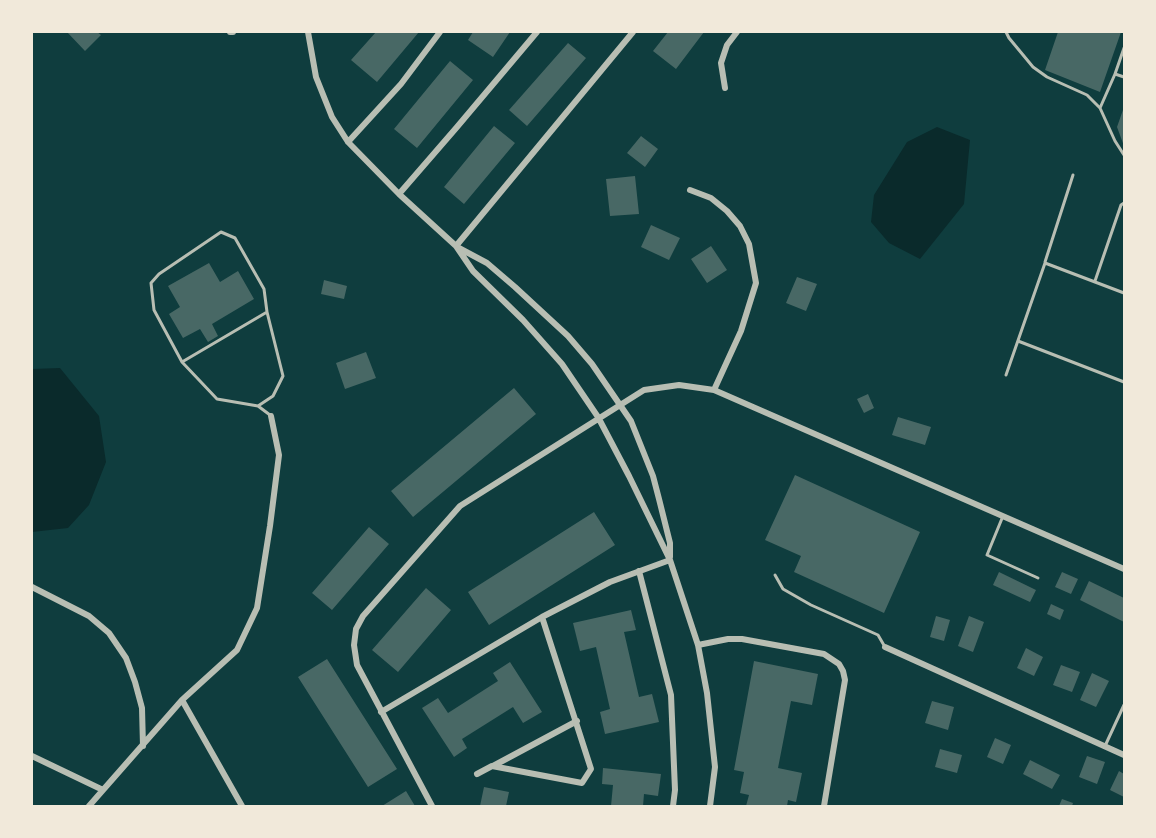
<!DOCTYPE html>
<style>
body{margin:0}
#map{position:relative;width:1156px;height:838px;overflow:hidden;background:#0f3d3e;font-family:"Roboto Serif",serif}
canvas{display:block}
.frame{position:absolute;inset:0;border:33px solid #f1e9da;pointer-events:none}
</style>
<div id="map">
<canvas width="1156" height="838"></canvas>
<div class="frame"></div>
</div>
<script>
const context = document.querySelector('canvas').getContext('2d');
context.lineJoin = 'round';
function fillPath(path, color) { context.fillStyle = color; context.fill(path, 'evenodd'); }
const shape = rows => new Path2D(rows.map(r => 'M' + r).join(''));
function stroke(path, color, width, dash) { context.strokeStyle = color; context.lineWidth = width; context.lineCap = dash ? 'butt' : 'round'; context.setLineDash(dash || []); context.stroke(path); }
fillPath(shape([
 [937,127,970,140,964,204,920,259,889,243,871,222,874,195,907,142],
 [60,368,99,416,106,462,89,505,68,528,32,532,32,369]
]), '#0a2a2b');
fillPath(shape([
 [67,32,97,32,101,35,85,51],
 [376,32,419,32,377,82,351,60],
 [473,32,510,32,493,57,468,40],
 [668,32,704,32,676,69,653,51],
 [1058,32,1121,32,1100,92,1045,70],
 [568,43,586,58,527,126,509,110],
 [450,61,473,80,417,148,394,129],
 [1124,107,1124,146,1117,127],
 [494,126,515,143,464,204,444,187],
 [641,136,658,149,645,167,627,153],
 [635,176,639,214,610,216,606,179],
 [651,225,680,238,669,260,641,247],
 [711,246,727,270,707,283,691,259],
 [209,263,220,282,238,271,254,299,212,324,218,336,208,342,200,329,183,338,169,314,180,307,168,286],
 [797,277,817,284,806,311,786,303],
 [324,280,347,286,344,299,321,294],
 [366,352,376,378,345,389,336,363],
 [514,388,536,414,413,517,391,491],
 [868,394,874,408,864,413,857,399],
 [898,417,931,427,925,445,892,435],
 [795,475,920,532,884,613,794,572,801,556,765,540],
 [594,512,615,545,489,625,468,592],
 [369,527,389,544,332,610,312,593],
 [999,572,1036,590,1030,602,993,585],
 [1062,572,1078,579,1071,594,1055,587],
 [1089,581,1124,598,1124,622,1080,600],
 [426,588,451,610,398,672,372,650],
 [1051,604,1064,610,1060,620,1047,614],
 [631,610,636,630,624,632,639,697,652,694,659,722,605,734,600,712,610,709,596,647,580,651,573,623],
 [936,616,950,620,944,641,930,637],
 [969,616,984,622,973,652,958,646],
 [1026,648,1043,657,1034,676,1017,668],
 [327,659,397,769,368,787,298,677],
 [754,661,818,674,812,705,791,701,778,768,802,773,796,802,788,800,787,806,746,806,749,795,740,793,744,772,734,770],
 [510,662,542,712,523,723,513,707,462,739,467,748,454,757,422,708,438,698,448,713,498,681,493,673],
 [1061,665,1080,672,1072,692,1053,685],
 [1092,673,1109,681,1096,707,1080,700],
 [932,701,954,707,948,730,925,723],
 [995,738,1011,745,1003,764,987,757],
 [940,749,962,755,957,773,935,767],
 [1087,756,1105,762,1097,784,1079,777],
 [1030,760,1060,775,1052,789,1023,774],
 [603,768,661,774,658,796,644,794,643,806,611,806,613,785,602,784],
 [1119,771,1124,774,1124,797,1110,790],
 [484,787,509,792,506,806,480,806],
 [406,791,415,806,382,806],
 [1062,799,1073,803,1072,806,1059,806]
]), '#486865');
stroke(shape([
 [1006,32,1009,38,1033,67,1047,77,1087,95,1100,108,1115,141,1124,155],
 [1124,48,1115,74,1124,77],
 [1100,108,1115,74],
 [1045,262,1073,175],
 [1095,281,1121,205,1124,203],
 [1018,341,1124,382],
 [182,362,154,310,151,283,159,274,221,232,235,238,264,289,267,312],
 [1006,375,1045,263,1124,293],
 [258,406,273,396,283,376,267,312,182,362,217,399,258,406,270,415],
 [1003,516,987,555,1038,578],
 [775,575,783,589,811,605,878,635,885,647],
 [1105,746,1124,705]
]), '#b8beb3', 3);
stroke(shape([
 [230,32,233,32],
 [308,32,316,77,332,117,348,142,399,194,456,246,473,271,523,320,562,364,598,417,629,476,670,560,698,645,707,693,715,767,710,806],
 [725,88,721,63,727,45,737,32],
 [348,142,401,84,440,32],
 [690,190,711,198,727,211,740,226,749,244,756,283,741,331,714,390],
 [399,194,457,127,537,32],
 [456,246,633,32],
 [457,247,487,263,515,287,568,336,592,364,631,421,653,476,659,499,670,543,670,557],
 [639,571,671,695,675,790,673,806],
 [32,587,89,616,109,633,126,658,135,682,142,708,143,746],
 [698,645,728,639,742,639,824,654,839,664,843,671,845,680,824,806],
 [885,647,1124,755],
 [182,700,242,806],
 [381,712,542,617,610,582,670,560],
 [32,756,103,790],
 [493,766,577,721],
 [477,774,492,766,582,783,591,769,542,617],
 [89,806,182,700,237,650,257,608,270,526,279,455,271,416],
 [432,806,357,665,354,645,356,629,363,616,460,506,644,390,679,385,714,390,1124,569]
]), '#b8beb3', 6);
</script>
